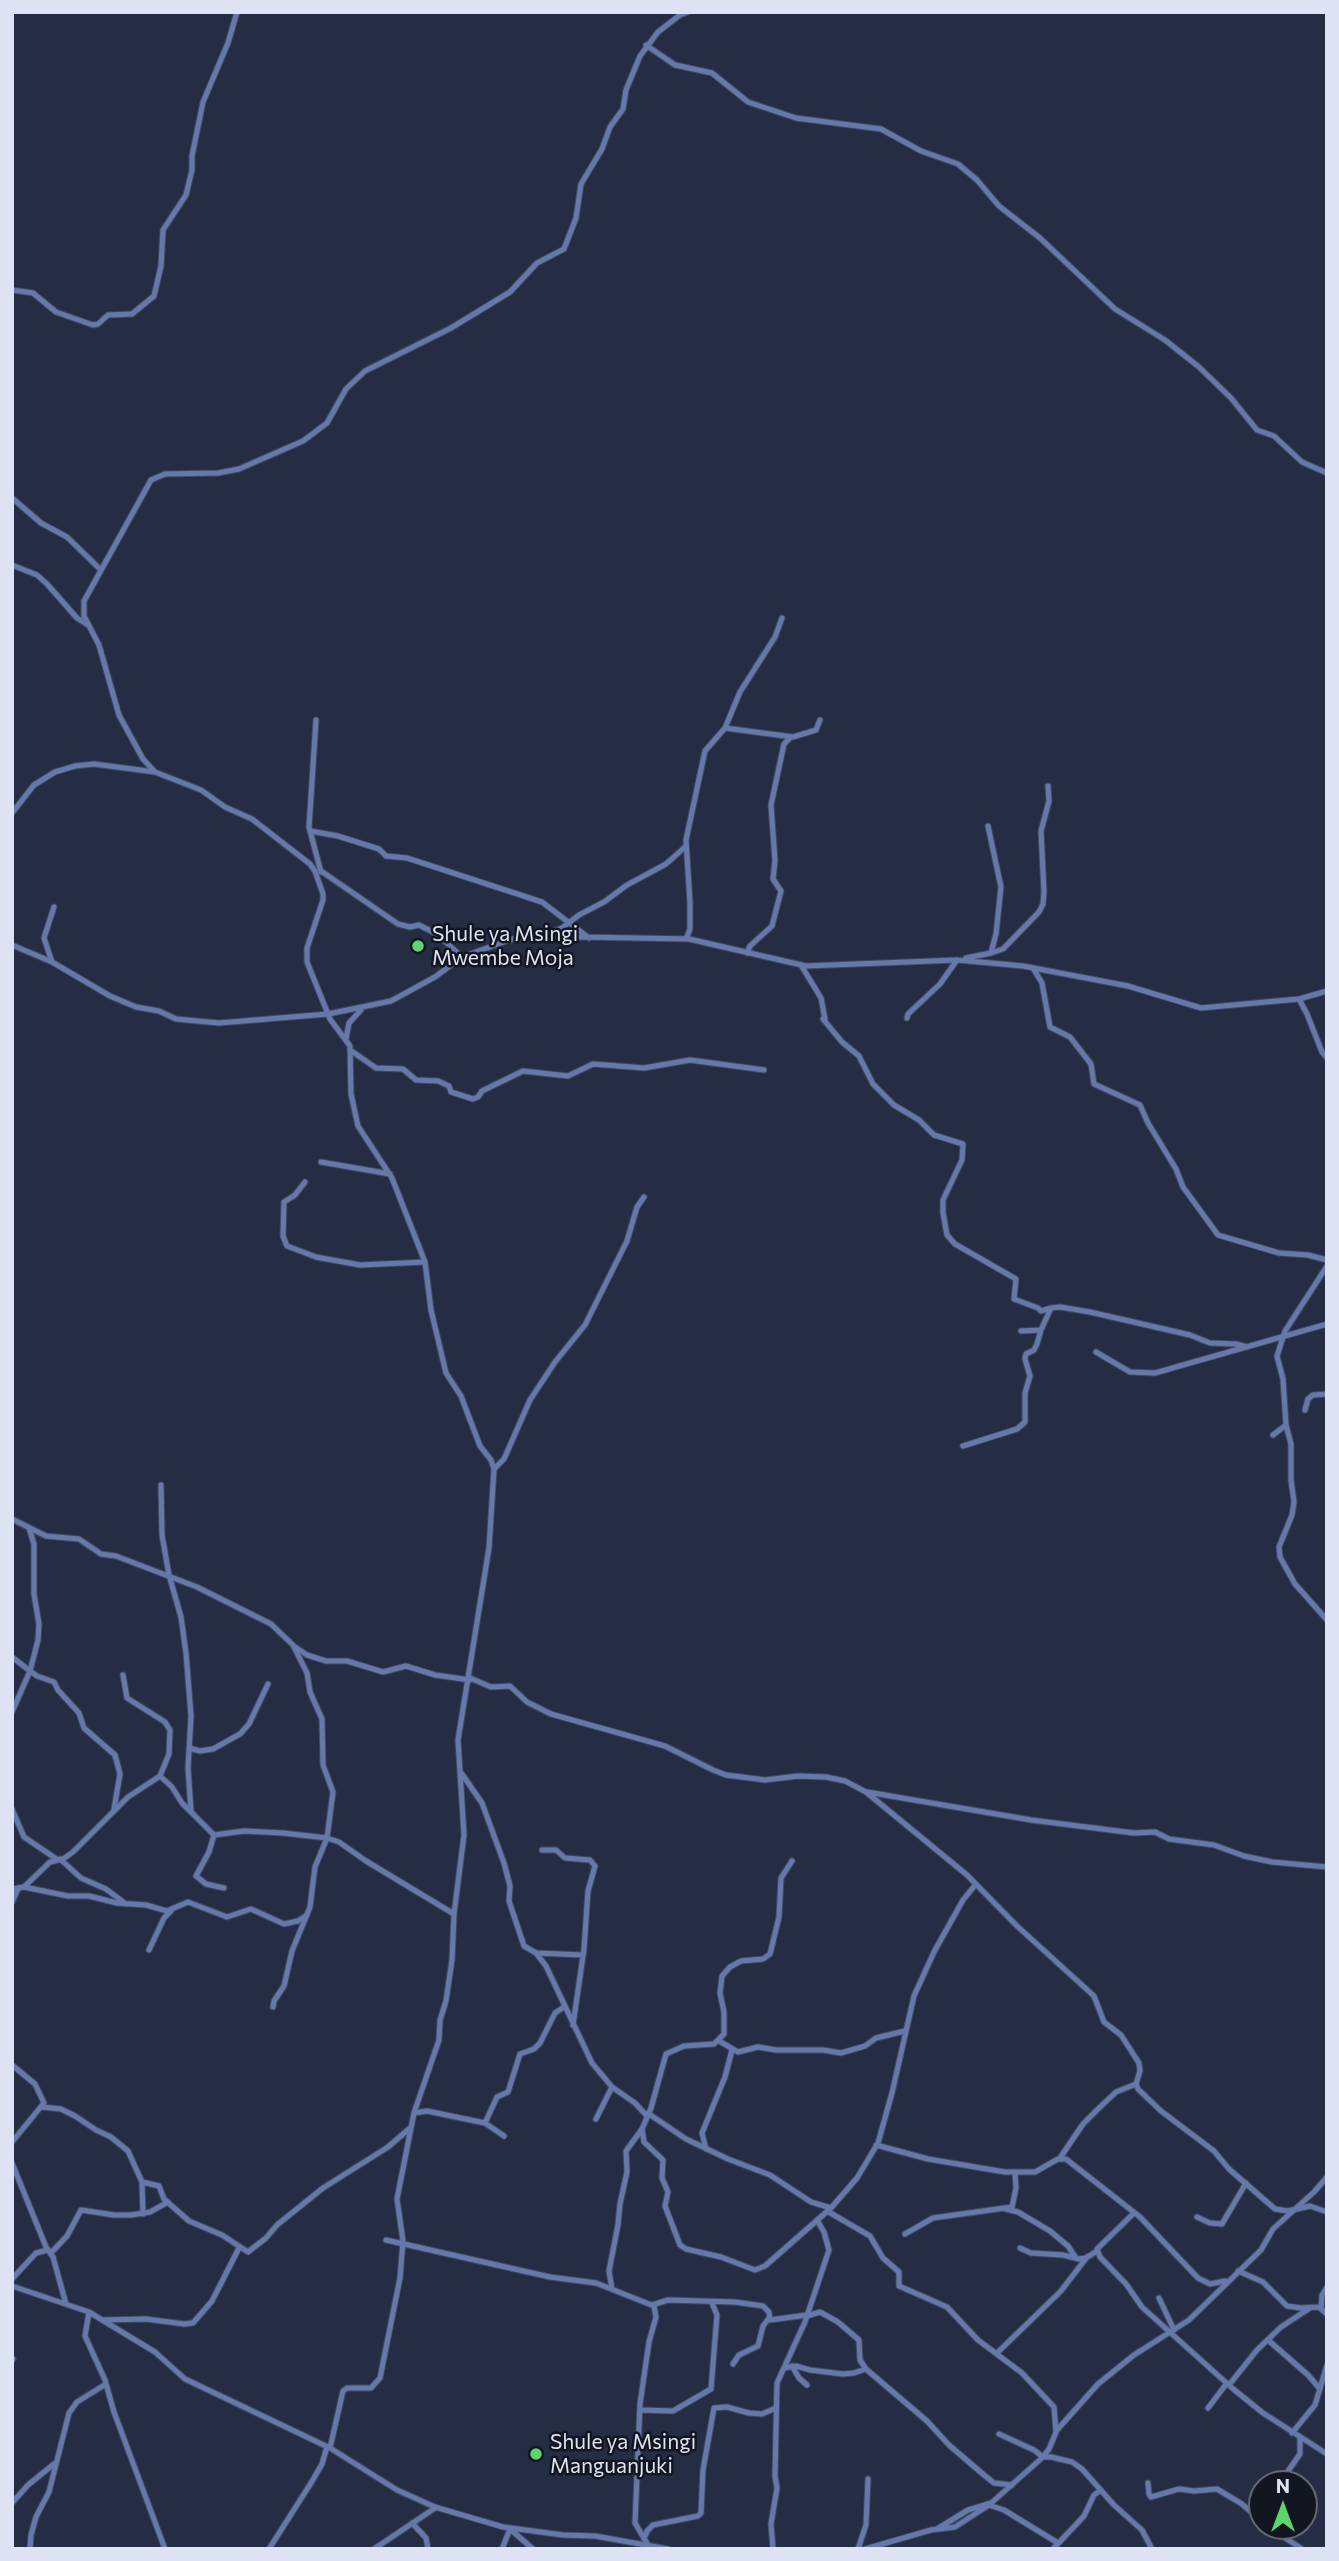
<!DOCTYPE html>
<style>
body{margin:0}
#map{position:relative;width:1339px;height:2561px;overflow:hidden;background:#252d44;font-family:Commissioner,sans-serif}
canvas{display:block}
.frame{position:absolute;inset:0;border:14px solid #dde3f2;pointer-events:none}
.north{position:absolute;left:1248px;top:2470px;width:70px;height:70px;box-sizing:border-box;background:#121620;border:2px solid #636874;border-radius:50%;rotate:0deg;font-size:19px;font-weight:700;line-height:28px;text-align:center;color:#dde3f2}
.north::after{content:'';display:block;margin:auto;width:24px;height:32px;background:#5dd56d;clip-path:polygon(50% 0,100% 100%,50% 72%,0 100%)}
</style>
<div id="map">
<canvas width="1339" height="2561"></canvas>
<div class="frame"></div>
<div class="north">N</div>
</div>
<script>
const context = document.querySelector('canvas').getContext('2d');
context.lineJoin = 'round';
const shape = rows => new Path2D(rows.map(r => 'M' + r).join(''));
function stroke(path, color, width, dash) { context.strokeStyle = color; context.lineWidth = width; context.lineCap = dash ? 'butt' : 'round'; context.setLineDash(dash || []); context.stroke(path); }
function label(font, color, halo, rows, align = 'center') {
  context.font = font + ' Commissioner,sans-serif'; context.lineWidth = 5; context.setLineDash([]); context.textBaseline = 'middle'; context.strokeStyle = halo; context.fillStyle = color; for (const [text, x, y, turn = 0] of rows) {
    context.save(); context.translate(x, y); context.rotate((+turn || 0) * Math.PI / 180); context.textAlign = isNaN(turn) ? turn : align; if (halo) context.strokeText(text, 0, 0); context.fillText(text, 0, 0); context.restore();
  }
}
const minor = shape([
 [646,45,675,65,712,73,748,102,796,118,881,129,921,151,958,164,977,180,999,206,1040,238,1115,309,1165,340,1199,367,1231,398,1257,430,1274,436,1302,462,1327,473],
 [12,290,33,293,56,312,93,325,98,324,108,315,132,314,154,296,161,266,163,230,186,195,192,170,192,156,203,102,228,43,237,12],
 [12,498,41,523,67,537,101,570],
 [12,565,37,575,47,584,77,618,88,625],
 [316,720,309,827,321,872],
 [725,728,793,737,816,730,820,720],
 [12,813,34,785,55,772,75,766,94,764,155,772],
 [310,831,338,836,379,849,386,856,407,858,542,902,589,938],
 [321,871,398,924,410,927,419,925,437,934,462,957],
 [546,934,562,928,579,915,604,902,627,885,666,864,685,847],
 [689,939,687,937,690,929,690,903,686,840,705,751,725,728,740,692,775,637,782,618],
 [12,945,52,962,110,996,136,1007,159,1011,176,1019,219,1023,328,1014,391,1001,435,977,462,957,509,940,527,936,689,939,806,966,957,960,1023,966,1128,986,1201,1008,1299,999,1327,991],
 [747,953,750,946,772,926,781,891,773,879,775,861,771,805,784,744,791,737],
 [991,953,1003,949,1039,912,1043,904,1044,892,1041,831,1049,801,1048,786],
 [966,958,991,953,996,934,1001,887,988,826],
 [52,962,44,938,54,907],
 [801,965,821,998,825,1019],
 [1033,968,1042,983,1050,1027,1070,1037,1091,1064,1094,1084,1140,1105,1148,1123,1176,1169,1183,1187,1218,1235,1279,1253,1308,1255,1327,1260],
 [1299,999,1307,1014,1322,1052,1327,1058],
 [907,1018,908,1014,940,984,957,960],
 [823,1019,842,1042,859,1056,873,1084,894,1105,919,1120,934,1135,963,1144,962,1160,943,1200,943,1213,947,1235,955,1244,1016,1279,1014,1299,1038,1308,1041,1311,1051,1308],
 [346,1039,349,1023,361,1010],
 [350,1050,376,1068,403,1069,416,1080,438,1081,449,1086,451,1092,473,1099,478,1097,482,1091,523,1071,568,1076,593,1064,644,1068,690,1060,764,1070],
 [321,1162,390,1174],
 [305,1182,295,1195,284,1202,283,1236,287,1246,316,1257,360,1265,425,1262],
 [1327,1266,1285,1331,1277,1356,1283,1379,1286,1425,1291,1444,1291,1480,1294,1502,1292,1515,1279,1547,1280,1557,1295,1584,1327,1620],
 [1021,1331,1041,1330,1051,1308,1060,1307,1090,1312,1190,1335,1210,1343,1236,1344,1247,1347],
 [1096,1352,1130,1372,1155,1373,1327,1324],
 [1305,1410,1308,1399,1313,1395,1327,1394],
 [1273,1435,1286,1425],
 [963,1446,1017,1429,1025,1422,1025,1393,1030,1376,1025,1359,1026,1354,1034,1350,1037,1344,1041,1330],
 [494,1469,504,1459,530,1400,555,1362,585,1325,627,1241,637,1207,644,1197],
 [161,1485,162,1535,169,1575,181,1617,186,1653,191,1716,188,1768,191,1811],
 [12,1519,46,1536,79,1539,101,1554,116,1556,197,1587,271,1624,293,1645,307,1673,310,1692,322,1719,323,1765,333,1792,327,1838,315,1867,310,1907,292,1951,284,1986,274,2001,273,2007],
 [29,1528,34,1544,34,1594,39,1624,38,1640,30,1671,37,1676,54,1682,58,1690,79,1713,84,1728,115,1755,120,1774,114,1809],
 [295,1647,307,1655,326,1661,347,1661,383,1672,406,1666,435,1675,470,1680],
 [12,1657,30,1671,12,1712],
 [470,1678,491,1687,510,1686,527,1702,551,1714,665,1746,713,1770,726,1775,765,1780,798,1776,826,1777,845,1781,866,1792,967,1875,1017,1926,1094,1996,1104,2022,1121,2035,1139,2063,1140,2071,1136,2084,1138,2089,1161,2111,1214,2151,1229,2169,1275,2209,1288,2211,1310,2206,1327,2212],
 [189,1748,200,1751,213,1749,240,1734,249,1724,268,1684],
 [462,1774,482,1803,504,1863,510,1886,509,1901,524,1946,536,1953,546,1966,592,2063,612,2087,635,2103,647,2116],
 [160,1776,172,1787,182,1803,214,1835],
 [867,1792,1031,1820,1134,1833,1155,1832,1169,1839,1214,1845,1244,1856,1272,1862,1327,1867],
 [12,1809,24,1837,58,1860],
 [214,1835,244,1831,283,1833,327,1838,339,1842,366,1861,454,1914],
 [214,1835,209,1852,196,1876,206,1884,224,1888],
 [542,1850,556,1850,565,1858,590,1860,595,1866,588,1891,584,1949,573,2025],
 [60,1859,81,1878,106,1889,126,1904],
 [24,1887,50,1862,63,1859,73,1852,128,1797,160,1776,169,1754,170,1730,165,1722,127,1698,123,1675],
 [12,1889,24,1887,68,1896,89,1896,117,1903,146,1905,167,1911,188,1902,227,1917,251,1909,284,1924,298,1921,307,1915],
 [12,1902,18,1889],
 [149,1950,164,1918,171,1911],
 [536,1953,583,1955],
 [719,2041,738,2052,758,2047,776,2050,823,2050,841,2053,865,2046,876,2038,905,2031],
 [12,2065,35,2084,44,2103,12,2142],
 [42,2107,61,2109,75,2116,96,2130,111,2137,128,2151,142,2182,143,2214],
 [414,2113,427,2111,485,2123,504,2136],
 [649,2114,686,2139,728,2159,770,2175,811,2202,831,2208],
 [596,2119,612,2087],
 [485,2123,497,2097,508,2092,520,2054,534,2049,540,2043,555,2013,564,2007],
 [642,2129,644,2142,663,2160,662,2178,668,2192,665,2206,680,2245,686,2249,721,2257,755,2270,765,2266,831,2208,857,2178,878,2143,892,2093,914,1996,934,1952,963,1900,976,1884],
 [876,2145,928,2159,1005,2172,1035,2172,1058,2159,1066,2159,1140,2217,1198,2278,1210,2284,1225,2281],
 [706,2149,702,2133,725,2077,732,2050],
 [1060,2158,1083,2124,1098,2109,1116,2092,1136,2084],
 [12,2163,46,2247,53,2257,66,2304],
 [142,2182,159,2186,164,2199,189,2221,222,2235,248,2252,266,2238,277,2225,323,2188,388,2147,410,2128],
 [1006,2209,1018,2212,1050,2231,1068,2246,1076,2258],
 [827,2211,870,2236,883,2258,899,2272,899,2286,947,2307,978,2340,1022,2373,1054,2407,1056,2432],
 [1134,2213,1097,2249,1100,2257,1126,2284,1142,2307,1232,2388,1263,2413,1327,2454],
 [1197,2217,1210,2223,1222,2224,1246,2183],
 [905,2234,933,2218,1012,2207,1016,2188,1015,2172],
 [386,2240,550,2277,596,2283,654,2306,656,2317,649,2342,640,2404,635,2523,648,2545],
 [1020,2248,1031,2253,1063,2255,1079,2259,1086,2258,1097,2251],
 [51,2253,67,2236,81,2210,114,2215,131,2215,150,2212,168,2202],
 [1238,2271,1263,2282,1287,2306,1301,2308,1319,2307,1327,2314],
 [12,2279,36,2253,48,2250],
 [12,2286,89,2312,155,2352,185,2379,330,2448,397,2490,435,2507,503,2527,563,2535,595,2536,668,2549],
 [612,2289,609,2271,618,2225,620,2204,627,2172,626,2151,642,2129,651,2108,666,2054,684,2046,714,2044,724,2034,724,2012,720,1993,722,1976,730,1967,741,1961,763,1959,770,1954,779,1917,781,1878,792,1861],
 [1159,2298,1174,2330],
 [652,2305,668,2300,735,2302,763,2306,769,2312,770,2320,807,2315],
 [1321,2309,1322,2295,1327,2287],
 [89,2312,85,2336,105,2380,114,2412,165,2549],
 [807,2316,820,2312,838,2322,859,2340,860,2360,866,2369,927,2421,949,2445,984,2475,994,2483,1012,2485],
 [102,2320,146,2319,184,2324,193,2323,212,2301,239,2248],
 [1268,2340,1308,2375,1320,2389],
 [997,2353,1061,2291,1087,2257],
 [12,2360,13,2359],
 [733,2364,739,2355,758,2346,763,2326,769,2318],
 [792,2366,799,2378,807,2385],
 [784,2368,796,2366,810,2370,843,2374,854,2373,866,2369],
 [1229,2385,1257,2350,1281,2327,1310,2308],
 [1208,2408,1227,2383],
 [640,2410,673,2411,711,2389,717,2315,712,2303],
 [1292,2433,1315,2405,1327,2365],
 [999,2434,1034,2450,1043,2457,1049,2449,1057,2430,1098,2384,1134,2355,1189,2320,1261,2250,1273,2229,1314,2192,1327,2177],
 [330,2448,343,2391,347,2388,371,2388,380,2378,400,2278,403,2241,397,2199,414,2113,439,2040,440,2020,446,2001,452,1960,454,1914,464,1835,458,1740,489,1548,494,1469,491,1460,480,1446,461,1396,446,1373,431,1310,425,1262,392,1178,358,1126,351,1094,350,1046,330,1019,307,962,307,948,323,900,323,894,315,871,310,864,252,819,225,807,201,790,155,772,143,759,119,715,99,645,84,616,84,601,151,480,165,474,218,473,239,469,303,441,327,423,346,389,365,371,451,328,510,292,537,263,564,249,576,218,581,184,602,149,610,127,623,109,626,90,640,56,658,32,680,15,688,12],
 [1148,2483,1149,2494,1151,2497,1179,2489,1194,2491,1217,2489,1242,2504,1262,2522],
 [1279,2484,1300,2454,1300,2439],
 [12,2503,28,2485,54,2464],
 [989,2505,1004,2510,1058,2543],
 [1261,2521,1262,2505],
 [412,2523,426,2538,428,2549],
 [1267,2526,1302,2549],
 [510,2529,533,2549],
 [937,2529,968,2510,991,2503],
 [644,2539,647,2531,653,2525,698,2516,701,2513,703,2470,714,2408,727,2407,749,2413,762,2414,776,2408],
 [30,2549,31,2535,36,2517,49,2492,69,2413,77,2402,106,2384],
 [269,2549,311,2483,322,2464,327,2447],
 [374,2549,435,2508],
 [502,2549,510,2529],
 [773,2549,771,2524,777,2488,775,2477,777,2383,805,2322,829,2250,824,2232,817,2220],
 [858,2549,866,2525,868,2479],
 [865,2549,931,2530,955,2527,989,2505,1043,2457,1051,2457,1072,2462,1082,2469,1114,2505,1142,2530,1152,2549],
 [1053,2549,1084,2516,1094,2495,1101,2490]
]);
stroke(minor, '#424a60', 7);
stroke(minor, '#6678aa', 5);
for (const [x, y, r, color] of [
 [418,946,7,"#5dd56d"],
 [536,2454,7,"#5dd56d"]
]) { const dot = new Path2D(); dot.arc(x, y, r, 0, 2 * Math.PI); context.fillStyle = color; context.fill(dot); stroke(dot, '#121620', 2.5); }
label('21px', '#dde3f2', '#121620', [
 ["Shule ya Msingi",432,934],
 ["Mwembe Moja",432,958],
 ["Shule ya Msingi",550,2442],
 ["Manguanjuki",550,2466]
], 'left');
</script>
